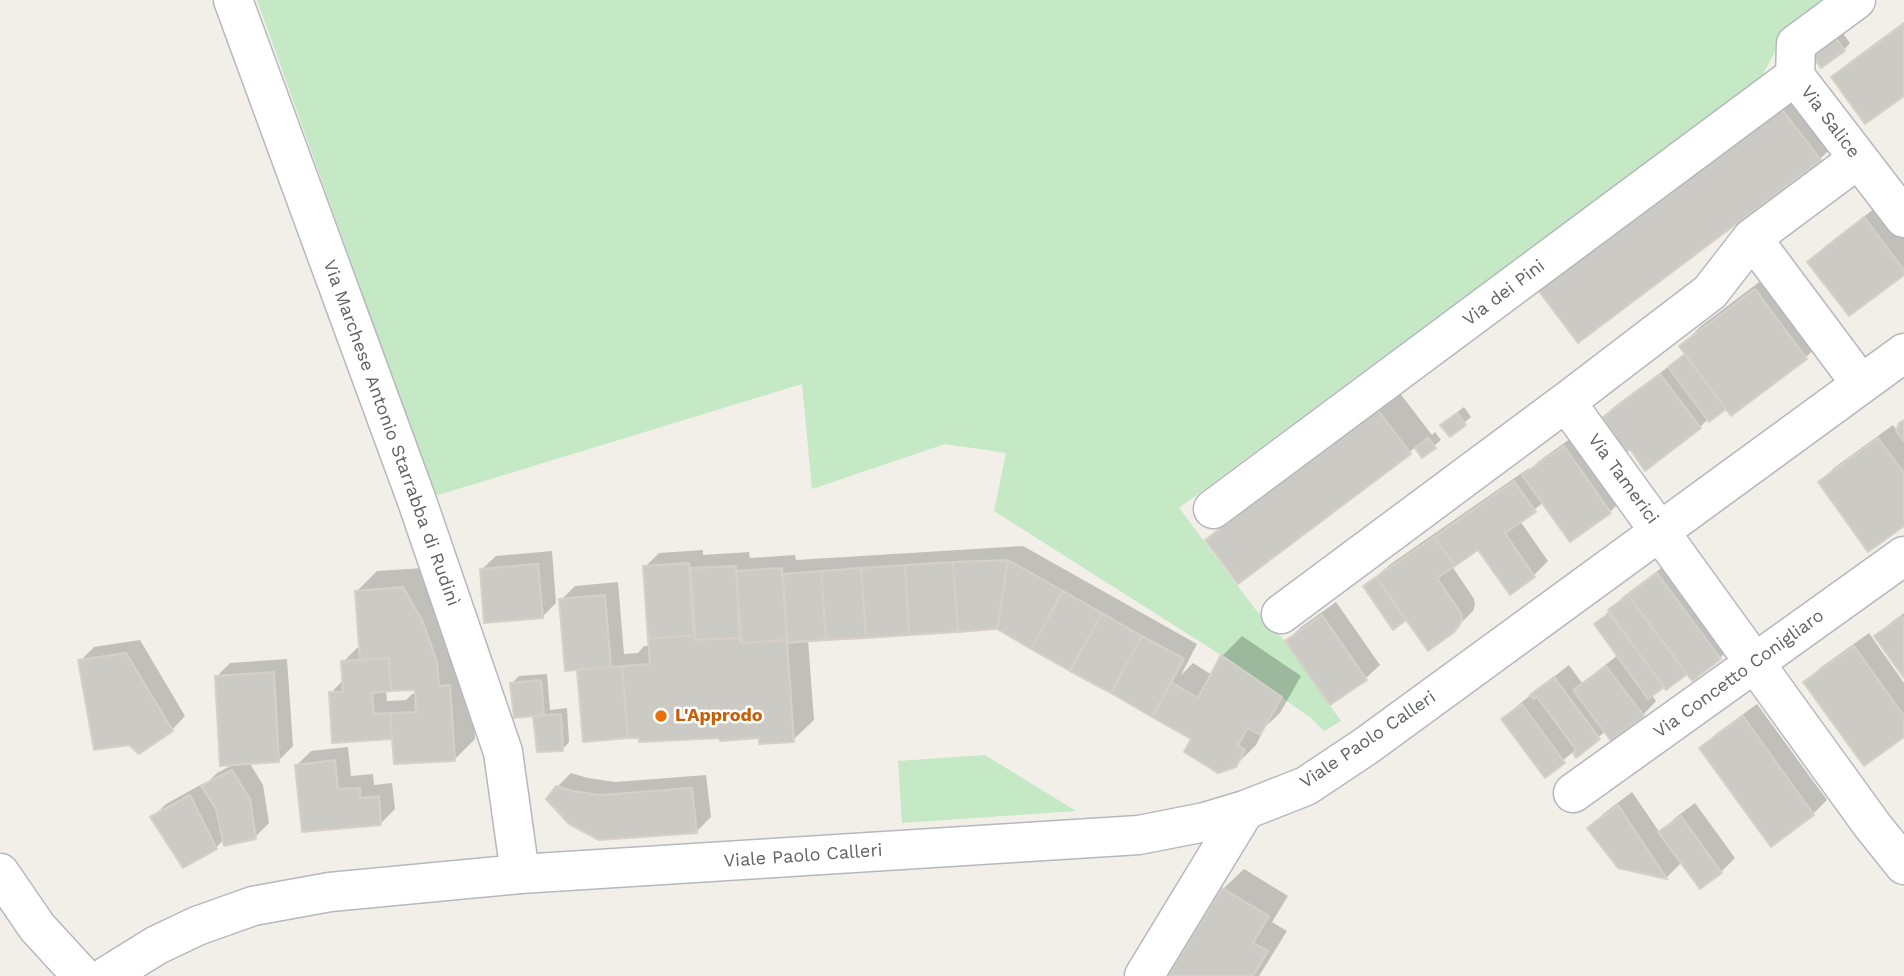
<!DOCTYPE html>
<meta charset="utf-8">
<style>
body{margin:0}
canvas{display:block;background:#f1efe8}
</style>
<canvas width="1904" height="976"></canvas>
<script>
const context = document.querySelector('canvas').getContext('2d');
context.lineJoin = 'round';
function fillPath(path, color) { context.fillStyle = color; context.fill(path, 'evenodd'); }
const shape = rows => new Path2D(rows.map(r => 'M' + r).join(''));
function stroke(path, color, width, dash) { context.strokeStyle = color; context.lineWidth = width; context.lineCap = dash ? 'butt' : 'round'; context.setLineDash(dash || []); context.stroke(path); }
function label(font, color, halo, rows, align = 'center') {
  context.font = font + ' "Work Sans",sans-serif'; context.lineWidth = 5; context.setLineDash([]); context.textBaseline = 'middle'; context.strokeStyle = halo; context.fillStyle = color; for (const [text, x, y, turn = 0] of rows) {
    context.save(); context.translate(x, y); context.rotate((+turn || 0) * Math.PI / 180); context.textAlign = isNaN(turn) ? turn : align; if (halo) context.strokeText(text, 0, 0); context.fillText(text, 0, 0); context.restore();
  }
}
fillPath(shape([
 [257,0,1838,0,1783,37,1762,76,1179,508,1256,610,1285,641,1341,721,1324,731,1311,718,1221,655,994,511,1006,453,945,444,812,489,802,384,435,496],
 [985,755,1076,811,902,823,898,761]
]), '#c5e8c5');
fillPath(shape([
 [1904,22,1904,94,1833,78,1847,64],
 [1837,25,1850,43,1844,50,1809,47],
 [1802,89,1840,139,1820,159,1541,290],
 [1879,205,1904,238,1904,273,1809,262,1823,248],
 [1775,270,1826,338,1805,358,1726,406,1709,418,1700,427,1630,447,1601,420,1615,406,1687,353,1681,346,1701,326],
 [1399,392,1432,435,1435,432,1441,440,1423,455,1416,447,1238,582,1207,541,1227,521],
 [1464,407,1471,417,1464,423,1449,418],
 [1904,421,1904,524,1820,482,1834,468,1893,425,1898,432],
 [1578,433,1624,498,1610,512,1544,502,1520,521,1548,561,1534,575,1511,592,1478,547,1452,566,1474,599,1475,604,1473,611,1452,632,1406,617,1394,627,1365,586,1392,563,1529,468,1530,470,1538,462],
 [1023,546,1197,644,1181,675,1193,663,1212,675,1222,656,1242,636,1301,676,1280,713,1265,727,1256,745,1235,766,1194,738,998,627,808,640,814,720,793,740,760,736,640,736,584,740,578,668,561,600,575,586,618,582,624,654,638,653,644,646,650,646,645,567,659,553,703,550,703,555,749,552,750,558,795,555,796,560],
 [552,551,556,603,542,617,482,569,496,556],
 [1672,560,1733,644,1720,658,1687,672,1664,685,1651,694,1656,701,1643,715,1606,731,1577,755,1574,751,1545,776,1503,719,1517,706,1569,665,1582,683,1618,655,1596,624,1624,596],
 [424,568,470,666,475,739,455,759,393,737,334,741,331,693,344,679,343,662,357,648,361,648,357,591,377,571],
 [416,688,417,693,412,694,406,700,387,701,386,690],
 [1336,602,1380,665,1366,678,1331,703,1287,641,1301,627],
 [1904,613,1904,675,1876,637,1890,623],
 [1869,633,1904,683,1904,735,1806,682,1820,668],
 [140,640,185,716,172,730,80,661,94,647],
 [287,659,293,746,279,760,249,762,263,785,269,823,255,837,224,839,216,848,152,818,166,804,204,783,205,785,217,773,236,763,216,677,230,663],
 [547,674,550,710,567,708,569,742,563,749,512,683,519,676],
 [1757,704,1827,800,1813,814,1772,844,1702,748,1716,734],
 [348,747,351,776,373,774,374,785,392,783,395,809,381,823,297,765,311,751],
 [571,773,588,778,615,782,706,775,711,817,697,831,557,787],
 [1632,792,1660,833,1675,818,1695,803,1735,858,1721,872,1682,862,1667,877,1619,867,1589,828,1603,814],
 [1244,869,1288,896,1272,922,1287,931,1259,976,1170,976,1223,889]
]), '#0003');
const building = shape([
 [1904,24,1904,96,1865,124,1831,77,1904,24],
 [1830,30,1845,51,1821,68,1806,47,1830,30],
 [1781,108,1821,160,1578,343,1538,290,1781,108],
 [1864,217,1904,270,1904,275,1849,316,1807,262,1864,217],
 [1755,289,1807,359,1731,416,1679,346,1755,289],
 [1685,354,1726,409,1709,422,1668,367,1685,354],
 [1660,374,1701,428,1645,471,1630,449,1624,454,1599,420,1660,374],
 [1378,410,1411,454,1238,584,1205,540,1378,410],
 [1457,413,1466,425,1450,437,1440,425,1457,413],
 [1904,420,1904,442,1896,431,1899,423,1904,420],
 [1428,438,1436,448,1422,458,1415,448,1428,438],
 [1878,438,1904,473,1904,526,1868,552,1818,482,1878,438],
 [1564,446,1611,513,1570,542,1522,475,1564,446],
 [1514,481,1536,512,1505,533,1535,577,1510,595,1478,550,1455,566,1434,537,1514,481],
 [1434,537,1455,566,1437,578,1461,613,1462,619,1459,626,1453,633,1428,651,1376,577,1434,537],
 [1008,560,1063,591,1031,649,997,629,1008,560],
 [1008,560,997,629,958,632,953,562,1008,560],
 [953,562,958,632,909,635,905,565,953,562],
 [689,563,694,635,648,639,643,566,689,563],
 [538,564,543,618,484,623,480,569,538,564],
 [905,565,909,635,866,638,861,568,905,565],
 [736,566,740,638,695,640,690,568,736,566],
 [782,568,787,640,741,643,736,571,782,568],
 [861,568,866,638,826,640,821,571,861,568],
 [821,571,826,640,787,643,783,574,821,571],
 [1657,573,1721,659,1692,681,1628,595,1657,573],
 [1376,577,1406,620,1393,630,1363,586,1376,577],
 [403,587,423,622,437,662,439,686,450,685,455,761,394,764,390,713,416,712,415,690,391,691,389,658,360,660,355,591,403,587],
 [1063,591,1102,613,1070,671,1031,649,1063,591],
 [605,595,611,667,565,671,559,599,605,595],
 [1628,595,1687,674,1666,690,1608,610,1628,595],
 [1102,613,1142,636,1111,693,1070,671,1102,613],
 [1609,613,1664,687,1648,699,1594,624,1609,613],
 [1322,615,1367,680,1330,705,1285,641,1322,615],
 [1902,616,1904,620,1904,678,1874,636,1902,616],
 [694,635,695,640,740,638,741,643,787,640,794,742,759,744,759,738,720,741,719,738,639,742,639,738,628,738,622,666,650,664,648,639,694,635],
 [1142,636,1184,659,1152,717,1111,693,1142,636],
 [1854,646,1904,716,1904,737,1864,766,1803,682,1854,646],
 [126,653,173,731,139,754,129,745,94,750,78,660,126,653],
 [1221,655,1282,697,1260,735,1248,728,1238,745,1245,750,1236,767,1218,773,1184,752,1191,739,1152,717,1171,682,1198,698,1221,655],
 [389,658,391,691,372,693,374,714,390,713,392,739,332,743,329,692,343,692,341,661,389,658],
 [622,666,628,738,583,742,577,670,622,666],
 [1606,666,1644,716,1611,741,1573,690,1606,666],
 [274,672,279,762,220,766,215,676,274,672],
 [1554,677,1600,739,1576,758,1573,753,1576,750,1537,697,1533,699,1530,695,1554,677],
 [541,680,544,715,514,718,510,683,541,680],
 [1522,704,1565,763,1545,778,1501,719,1522,704],
 [561,714,563,751,537,752,533,716,561,714],
 [1743,716,1814,815,1771,847,1699,748,1743,716],
 [335,760,338,789,360,788,360,798,379,796,381,825,302,832,295,765,335,760],
 [232,770,250,799,256,839,224,846,216,809,201,786,232,770],
 [556,786,573,791,600,795,692,788,697,833,599,840,569,824,546,799,556,786],
 [190,795,217,849,183,868,150,817,190,795],
 [1618,805,1667,879,1618,868,1587,828,1618,805],
 [1681,816,1722,873,1700,889,1658,832,1681,816],
 [1222,888,1269,916,1253,943,1268,951,1253,976,1168,976,1222,888]
]);
fillPath(building, '#cccac5');
stroke(building, '#d6d1c6', 2);
const minor = shape([
 [233,0,417,501,503,752,520,874],
 [1856,0,1796,44,1795,76,1904,218],
 [1858,159,1752,238,1710,292,1566,402,1872,825,1904,865],
 [1752,238,1861,384],
 [1213,509,1795,76],
 [1281,614,1566,402],
 [1573,793,1904,556],
 [0,873,37,927,82,976],
 [107,976,157,945,197,926,253,906,330,892,520,874,1139,835,1205,822,1245,810,1306,786,1366,746,1904,353],
 [1144,976,1245,810]
]);
stroke(minor, '#b5b8bc', 41);
stroke(minor, '#fff', 38);
for (const [x, y, r, color] of [
 [661,716,7,"#e8710a"]
]) { const dot = new Path2D(); dot.arc(x, y, r, 0, 2 * Math.PI); context.fillStyle = color; context.fill(dot); stroke(dot, '#fff', 2.5); }
label('18px', '#5f6368', '#fff', [
 ["Via Salice",1830,122,53],
 ["Via dei Pini",1504,293,-37],
 ["Via Marchese Antonio Starrabba di Rudinì",391,433,70],
 ["Via Tamerici",1623,479,54],
 ["Via Concetto Conigliaro",1739,674,-36],
 ["Viale Paolo Calleri",1368,740,-34],
 ["Viale Paolo Calleri",803,856,-4]
]);
label('bold 18px', '#c56008', '#fff', [
 ["L'Approdo",675,716]
], 'left');
</script>
